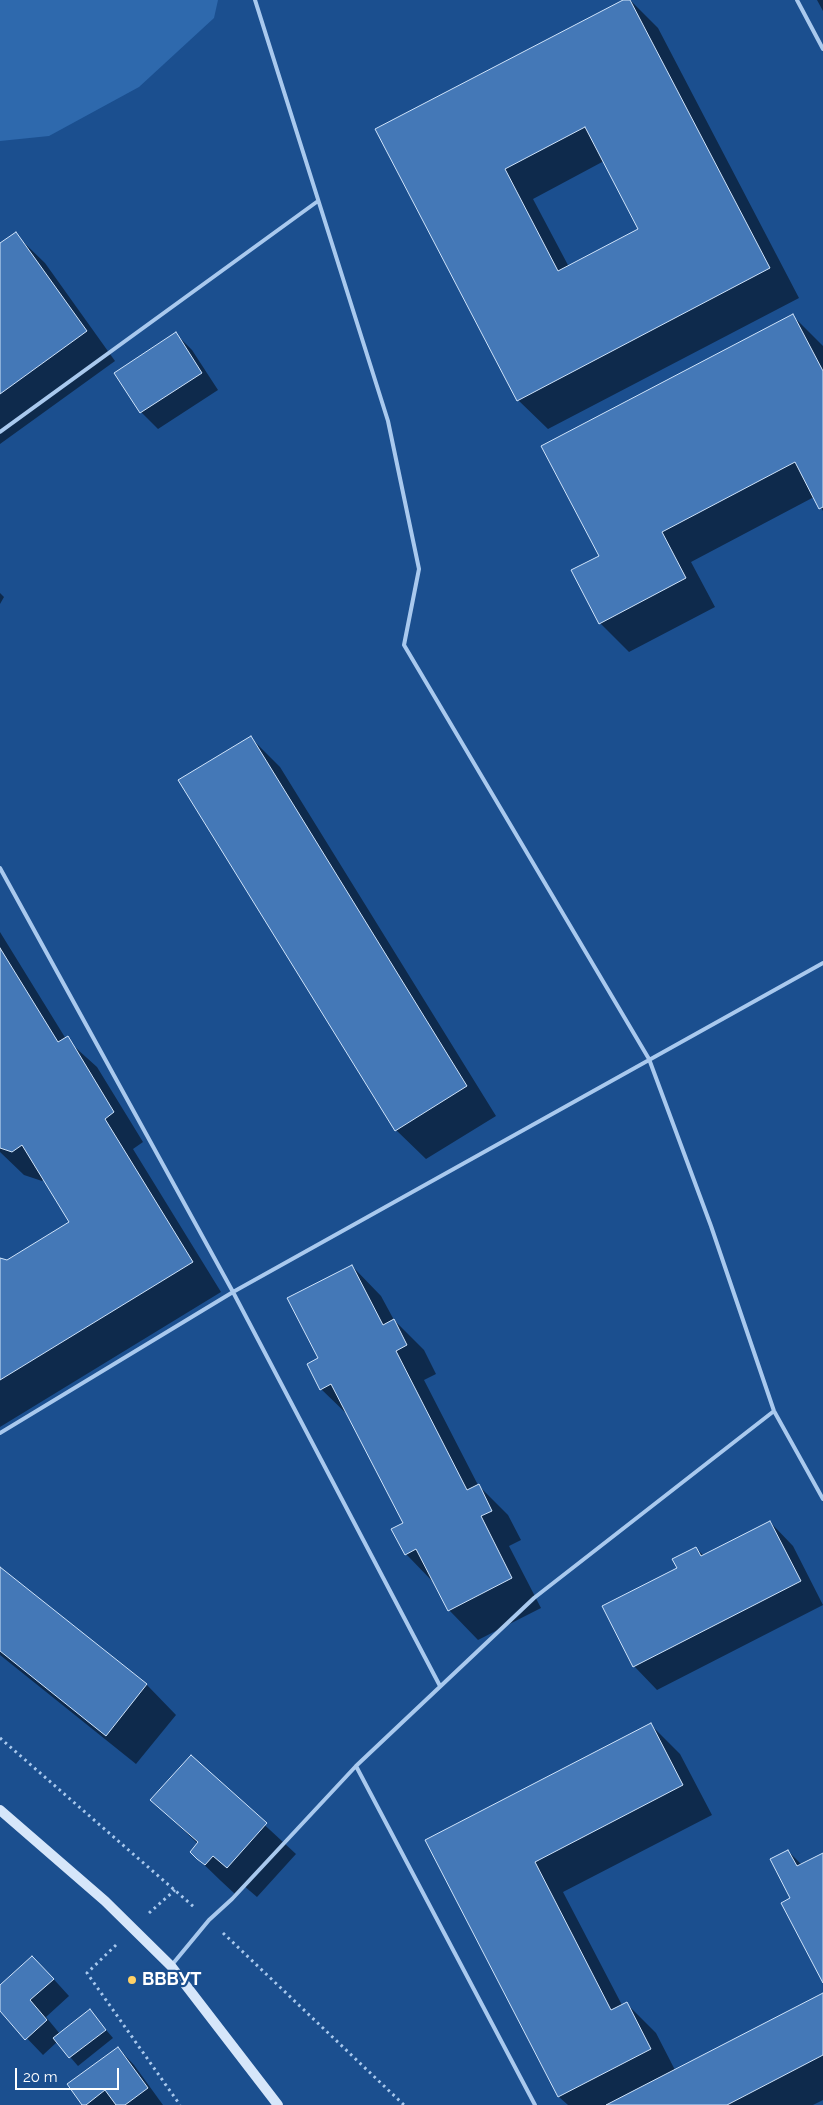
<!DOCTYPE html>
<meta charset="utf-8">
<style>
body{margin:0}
#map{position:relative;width:823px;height:2105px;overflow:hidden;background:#1b4f8f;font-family:Raleway,sans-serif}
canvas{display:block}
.scale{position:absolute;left:15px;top:2068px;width:104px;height:22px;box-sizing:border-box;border:2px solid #fff;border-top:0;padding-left:6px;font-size:15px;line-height:18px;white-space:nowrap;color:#fff;-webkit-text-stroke:4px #1b4f8f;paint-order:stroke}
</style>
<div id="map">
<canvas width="823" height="2105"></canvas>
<div class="scale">20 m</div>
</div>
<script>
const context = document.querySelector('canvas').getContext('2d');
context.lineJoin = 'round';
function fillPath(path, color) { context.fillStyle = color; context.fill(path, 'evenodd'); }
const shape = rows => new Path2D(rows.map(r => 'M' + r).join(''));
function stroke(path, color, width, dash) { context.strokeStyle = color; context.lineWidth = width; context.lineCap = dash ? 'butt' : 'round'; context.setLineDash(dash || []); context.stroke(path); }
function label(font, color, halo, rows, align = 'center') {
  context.font = font + ' Raleway,sans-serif'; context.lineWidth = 4.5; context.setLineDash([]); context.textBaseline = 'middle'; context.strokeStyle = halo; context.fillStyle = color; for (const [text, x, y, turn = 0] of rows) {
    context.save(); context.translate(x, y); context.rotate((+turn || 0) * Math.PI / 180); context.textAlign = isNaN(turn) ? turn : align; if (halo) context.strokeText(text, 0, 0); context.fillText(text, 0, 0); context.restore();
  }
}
fillPath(shape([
 [0,0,218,0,214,18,139,87,49,136,0,141]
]), '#2e69ad');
fillPath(shape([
 [626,0,630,0,658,28,799,298,548,429,518,400,377,129],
 [604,161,640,230,569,267,533,199],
 [817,0,823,0,823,11],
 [15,234,45,263,115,361,0,444,0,245],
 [793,316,823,346,823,511,814,497,691,562,715,607,629,652,600,623,600,556],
 [176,334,192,350,218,390,158,429,141,412,116,373],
 [0,593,4,597,0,604],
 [250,737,280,767,496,1116,426,1159,396,1130],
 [0,932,66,1039,97,1067,143,1142,133,1149,221,1292,0,1427,0,1259,7,1262,71,1222,44,1179,42,1181,24,1175,0,1152],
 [352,1266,381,1296,394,1320,424,1350,436,1374,424,1380,478,1485,508,1515,521,1540,509,1546,541,1608,478,1640,449,1610,435,1584,406,1554,404,1524,351,1418,321,1389,320,1359],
 [770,1522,793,1546,823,1605,657,1690,634,1666,678,1569,696,1548,704,1556],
 [0,1569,147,1685,176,1715,136,1764,0,1655],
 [651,1725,680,1754,712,1815,563,1892,622,2005,626,2003,656,2033,675,2070,823,1994,823,2100,813,2105,568,2105,559,2097,427,1841],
 [191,1757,296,1854,257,1897,243,1885,235,1894,221,1881,191,1852,198,1844,152,1800],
 [788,1851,802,1865,823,1981,792,1899],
 [49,1974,69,1996,46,2017,60,2034,90,2011,113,2038,78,2066,57,2042,43,2055,0,2010,0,1986],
 [118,2048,134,2065,163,2105,83,2105]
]), '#0007');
const building = shape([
 [623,0,630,0,770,268,517,401,375,129,623,0],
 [585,127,638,229,558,271,505,169,585,127],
 [16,232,87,331,0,394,0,243,16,232],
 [793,314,823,371,823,507,819,509,795,462,662,532,686,578,599,624,571,570,599,556,541,446,793,314],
 [176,332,202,373,140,413,114,373,176,332],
 [251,736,467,1086,395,1131,178,780,251,736],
 [0,948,58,1042,68,1036,114,1112,105,1119,193,1262,0,1380,0,1258,7,1260,69,1222,22,1145,12,1152,0,1148,0,948],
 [352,1265,383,1325,394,1319,407,1345,396,1351,467,1490,479,1484,492,1511,481,1516,512,1578,448,1611,416,1549,405,1555,391,1529,403,1523,331,1384,320,1390,307,1364,318,1358,287,1298,352,1265],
 [770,1521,801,1581,633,1667,602,1606,677,1568,672,1559,696,1547,701,1556,770,1521],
 [0,1567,147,1684,106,1736,0,1651,0,1567],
 [651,1723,683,1785,535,1862,611,2010,627,2002,651,2049,558,2097,425,1840,651,1723],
 [191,1755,267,1823,227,1868,213,1856,205,1865,197,1859,190,1852,198,1842,150,1800,191,1755],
 [788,1850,797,1866,823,1853,823,1983,781,1903,790,1898,770,1859,788,1850],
 [32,1956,54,1979,30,2000,47,2020,25,2040,0,2011,0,1985,32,1956],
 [823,1993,823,2055,727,2105,606,2105,823,1993],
 [90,2009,106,2030,69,2058,53,2038,90,2009],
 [118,2047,148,2088,125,2105,116,2105,105,2090,86,2105,82,2105,67,2084,118,2047]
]);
fillPath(building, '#4478b7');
stroke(building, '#cfe3fa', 1);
stroke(shape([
 [0,1738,194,1907],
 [149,1913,175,1890],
 [223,1933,404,2105],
 [116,1945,87,1973,180,2105]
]), '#a9c9ee', 3, [2.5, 4]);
stroke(shape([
 [255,0,388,421,419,569,404,645,649,1059,711,1226,774,1411,823,1499],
 [797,0,823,49],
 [0,432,318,201],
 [0,868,233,1292,440,1686],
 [0,1433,233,1292,823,963],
 [356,1766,535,2105],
 [171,1966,209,1920,232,1899,356,1766,534,1598,774,1411]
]), '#a9c9ee', 4);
stroke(shape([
 [0,1810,105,1901,171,1966,278,2105]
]), '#d6e6fa', 10);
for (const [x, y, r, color] of [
 [132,1980,5,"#ffd166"]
]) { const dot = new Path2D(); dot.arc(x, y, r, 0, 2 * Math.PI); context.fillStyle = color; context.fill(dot); stroke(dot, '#1b4f8f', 2); }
label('bold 18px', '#fff', '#1b4f8f', [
 ["ВВВУТ",142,1980]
], 'left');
</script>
